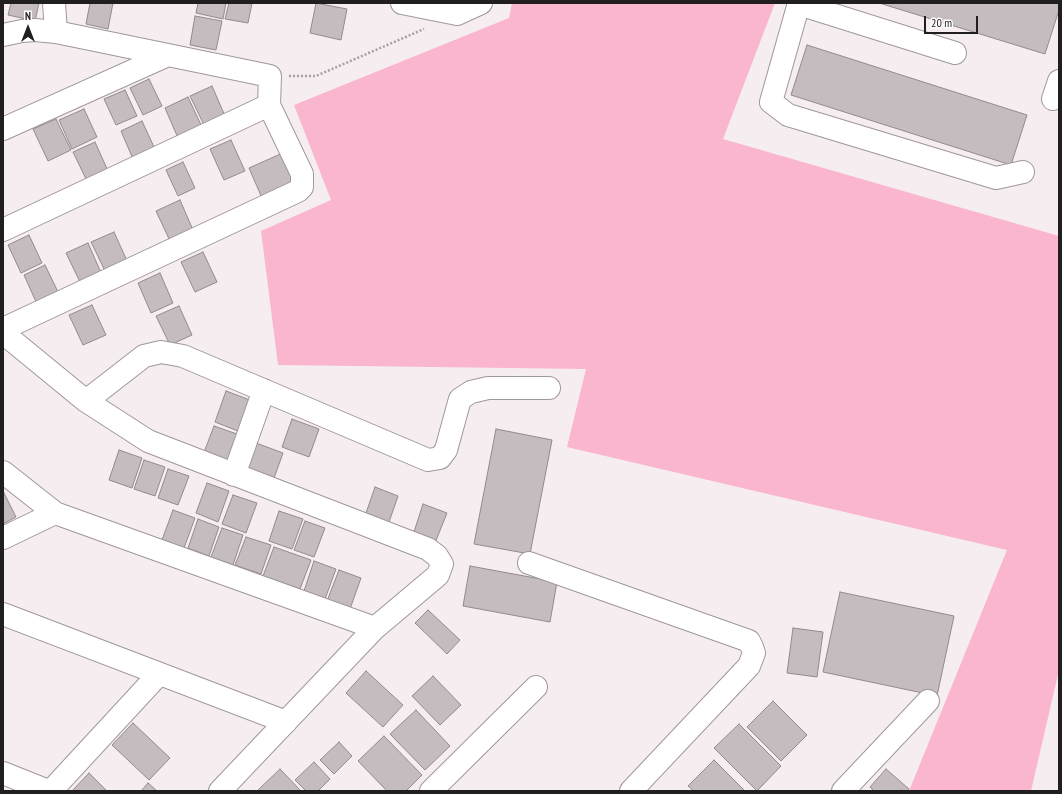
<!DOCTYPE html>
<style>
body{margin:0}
#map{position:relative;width:1062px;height:794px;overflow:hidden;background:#f6edf0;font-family:"PT Sans Narrow",sans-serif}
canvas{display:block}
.frame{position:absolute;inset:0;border:4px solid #211e1f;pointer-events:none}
.north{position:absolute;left:8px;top:8px;width:40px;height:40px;-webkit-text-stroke:3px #fefcfd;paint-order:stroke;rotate:0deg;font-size:11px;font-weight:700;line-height:16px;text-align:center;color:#211e1f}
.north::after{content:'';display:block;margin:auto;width:14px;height:18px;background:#211e1f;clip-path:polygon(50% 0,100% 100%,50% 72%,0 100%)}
.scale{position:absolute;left:924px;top:16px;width:54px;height:18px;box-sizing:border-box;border:2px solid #211e1f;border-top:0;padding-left:5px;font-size:12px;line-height:14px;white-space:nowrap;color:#211e1f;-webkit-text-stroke:3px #fefcfd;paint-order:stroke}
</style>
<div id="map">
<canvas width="1062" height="794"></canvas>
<div class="frame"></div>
<div class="north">N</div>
<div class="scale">20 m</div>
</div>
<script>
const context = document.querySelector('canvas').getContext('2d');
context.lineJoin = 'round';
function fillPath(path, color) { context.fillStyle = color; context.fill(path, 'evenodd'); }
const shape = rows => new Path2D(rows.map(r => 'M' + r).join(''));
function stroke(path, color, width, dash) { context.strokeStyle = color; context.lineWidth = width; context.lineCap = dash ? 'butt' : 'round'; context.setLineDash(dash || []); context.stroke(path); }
fillPath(shape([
 [512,3,775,3,723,139,1059,236,1059,670,1031,791,909,791,1007,550,567,447,586,369,278,365,261,231,331,200,294,105,509,18]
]), '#fab5cf');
const building = shape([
 [11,3,39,3,35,21,8,15,11,3],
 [90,3,113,3,108,29,86,24,90,3],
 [198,3,226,3,223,19,196,13,198,3],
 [229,3,252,3,248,23,225,19,229,3],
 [316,3,347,9,341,40,310,33,316,3],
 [879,3,1059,3,1059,10,1045,54,879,3],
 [195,16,222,21,216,50,190,45,195,16],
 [807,45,1027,115,1011,165,791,95,807,45],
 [149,79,162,106,143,115,130,88,149,79],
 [212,86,225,116,204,125,190,96,212,86],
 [125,90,137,116,116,125,104,99,125,90],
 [188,97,202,127,178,138,165,108,188,97],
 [84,109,97,137,72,149,59,120,84,109],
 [56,119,71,150,48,161,33,129,56,119],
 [142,121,155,149,133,159,121,131,142,121],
 [231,140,245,171,224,180,210,149,231,140],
 [95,142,108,171,87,181,73,152,95,142],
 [285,152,299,181,262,198,249,168,285,152],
 [183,162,195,188,178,196,166,170,183,162],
 [180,200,193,230,170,241,156,211,180,200],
 [114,232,128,263,106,273,91,242,114,232],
 [29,235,42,263,21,273,8,245,29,235],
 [88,243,102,275,81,284,66,253,88,243],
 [203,252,217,282,195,292,181,262,203,252],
 [45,265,59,294,37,304,24,275,45,265],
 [160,273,173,303,151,313,138,283,160,273],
 [92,305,106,335,83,345,69,315,92,305],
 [179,306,192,335,170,345,156,316,179,306],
 [226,391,250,400,238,431,215,422,226,391],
 [292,419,319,429,309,457,282,447,292,419],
 [214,426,237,434,227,463,203,455,214,426],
 [496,429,552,440,530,554,474,544,496,429],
 [256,443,283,453,273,481,246,471,256,443],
 [119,450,142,458,132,488,109,480,119,450],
 [144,460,165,467,155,496,134,489,144,460],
 [168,469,189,476,178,505,158,498,168,469],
 [207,483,229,491,218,522,196,513,207,483],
 [375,487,398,496,388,525,365,516,375,487],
 [3,491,16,517,3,524,3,491],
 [233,495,257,503,246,533,222,524,233,495],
 [423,504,447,513,435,543,413,535,423,504],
 [173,510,195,518,184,548,162,540,173,510],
 [279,511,303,519,292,549,269,541,279,511],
 [198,519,219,527,209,556,188,548,198,519],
 [305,521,325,528,314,557,294,550,305,521],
 [222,528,243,535,233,565,211,557,222,528],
 [246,537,271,545,261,574,235,565,246,537],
 [274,547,311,560,300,589,263,576,274,547],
 [314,561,336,569,325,599,304,591,314,561],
 [470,566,557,582,550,622,463,606,470,566],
 [339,570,361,578,350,609,327,601,339,570],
 [840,592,954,616,937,696,823,672,840,592],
 [428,610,460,640,447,654,415,623,428,610],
 [793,628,823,632,817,677,787,673,793,628],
 [366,671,403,705,383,727,346,693,366,671],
 [433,676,461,705,440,725,412,696,433,676],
 [773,701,807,735,781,761,747,727,773,701],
 [416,710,450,746,425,770,390,734,416,710],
 [133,723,170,758,149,780,112,745,133,723],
 [739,724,781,766,757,791,714,748,739,724],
 [384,736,422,775,406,791,387,791,358,761,384,736],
 [339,742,352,756,334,774,320,760,339,742],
 [714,760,745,791,694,791,688,786,714,760],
 [314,762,330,779,318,791,306,791,295,780,314,762],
 [280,769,301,791,257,791,280,769],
 [886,769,909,789,907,791,874,791,870,787,886,769],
 [89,773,107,791,72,791,89,773],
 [148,783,157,791,141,791,148,783]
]);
fillPath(building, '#c5bcbf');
stroke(building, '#928a8d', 1);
const minor = shape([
 [54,3,56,32],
 [402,3,457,14,481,3],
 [799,3,771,102,788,115,996,178,1023,172],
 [799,4,955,53],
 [3,35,22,31,35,30,56,32,270,76,269,105,3,230],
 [1053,99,1059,81],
 [3,129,168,55],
 [3,329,298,191,302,187,302,174,269,105],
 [3,333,86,401,148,441,428,549,437,556,442,564,438,575,375,628,220,791],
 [86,401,144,356,161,352,183,356,428,460,440,458,446,450,460,399,471,392,488,388,549,388],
 [3,472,55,513,375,628],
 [234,475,264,390],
 [3,538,55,513],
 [529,563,749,641,752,647,754,653,749,666,631,791],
 [3,614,286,722],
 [3,773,48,791],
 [51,791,159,674],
 [431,791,536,687],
 [843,791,928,701]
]);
stroke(minor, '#a0979a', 24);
stroke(shape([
 [289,76,316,76,424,29]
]), '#a7a0a2', 2.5, [2, 2]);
stroke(minor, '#fff', 22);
</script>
